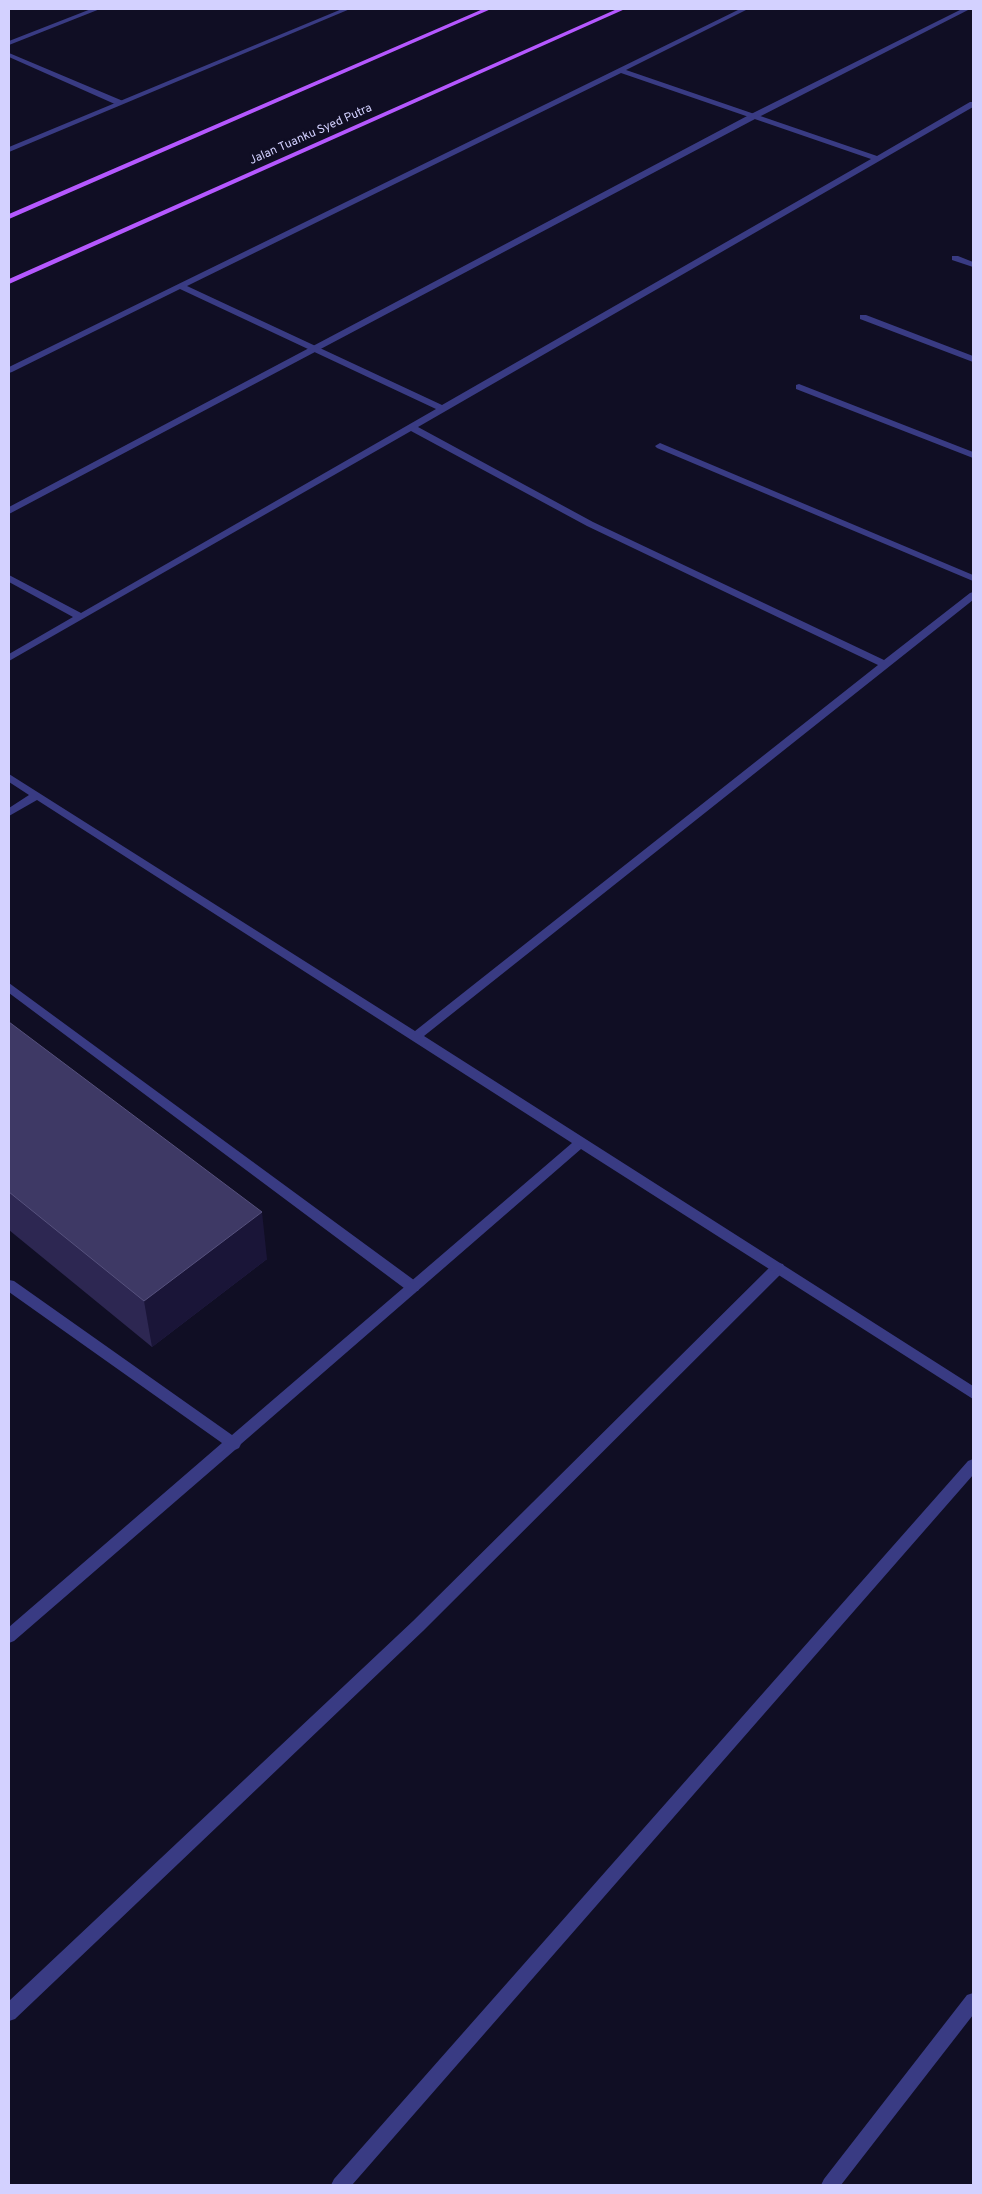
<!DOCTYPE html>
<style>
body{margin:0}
#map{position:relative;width:982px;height:2194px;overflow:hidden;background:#100e24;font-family:Overpass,sans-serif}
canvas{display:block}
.frame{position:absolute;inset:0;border:10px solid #d3d1ff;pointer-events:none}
</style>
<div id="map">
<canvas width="982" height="2194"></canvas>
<div class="frame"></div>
</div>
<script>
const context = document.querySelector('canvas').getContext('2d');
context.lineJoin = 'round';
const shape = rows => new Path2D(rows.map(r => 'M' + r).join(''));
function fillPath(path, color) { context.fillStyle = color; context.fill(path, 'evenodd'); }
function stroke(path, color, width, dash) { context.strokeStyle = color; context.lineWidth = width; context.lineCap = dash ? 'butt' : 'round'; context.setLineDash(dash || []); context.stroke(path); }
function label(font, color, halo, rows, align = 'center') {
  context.font = font + ' Overpass,sans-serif'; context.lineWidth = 5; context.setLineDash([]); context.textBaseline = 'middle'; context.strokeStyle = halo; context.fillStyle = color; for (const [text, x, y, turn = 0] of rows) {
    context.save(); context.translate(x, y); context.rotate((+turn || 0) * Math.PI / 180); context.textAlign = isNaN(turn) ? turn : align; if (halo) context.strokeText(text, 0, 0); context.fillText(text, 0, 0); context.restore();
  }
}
fillPath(shape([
 [91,9,100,9,9,45,9,41,91,9],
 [962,9,970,9,755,119,9,514,9,507,749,115,962,9],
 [9,53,123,101,124,103,117,105,9,57,9,53],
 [860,315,866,315,973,356,973,362,860,319,860,315],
 [660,443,973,575,973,581,657,448,655,446,660,443],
 [9,983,418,1283,420,1287,418,1291,408,1291,9,993,9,983],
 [778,1263,783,1264,785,1268,783,1272,423,1631,15,2019,9,2021,9,2001,413,1621,773,1264,778,1263],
 [973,1993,973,2015,841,2185,821,2185,824,2179,967,1995,973,1993]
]), '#393b83');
fillPath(shape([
 [342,9,350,9,9,152,9,147,342,9],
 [740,9,748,9,626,70,877,156,970,102,973,102,973,107,418,427,593,522,884,660,970,593,973,592,973,600,424,1036,973,1386,973,1399,581,1149,241,1444,239,1448,235,1450,14,1641,9,1643,9,1627,222,1443,9,1292,9,1280,14,1281,232,1435,572,1143,37,800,9,816,9,808,29,795,9,782,9,774,415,1031,878,665,587,526,411,431,9,661,9,654,73,617,9,582,9,575,81,613,436,409,180,289,12,372,9,373,9,367,740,9],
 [621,73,871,159,442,405,187,286,621,73],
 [952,256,958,256,973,262,973,267,952,260,952,256],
 [799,384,973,452,973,458,796,389,796,385,799,384],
 [973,1459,973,1475,352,2185,331,2185,334,2179,968,1461,973,1459]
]), '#393b83');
fillPath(shape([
 [483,9,491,9,9,219,9,214,483,9],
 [617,9,625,9,9,284,9,279,617,9]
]), '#b558ff');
fillPath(shape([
 [9,1022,267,1259,152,1347,9,1230]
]), '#2d2752');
fillPath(shape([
 [262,1212,267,1259,152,1347,144,1301]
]), '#1a1538');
const building = shape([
 [9,1022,262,1212,144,1301,9,1192,9,1022]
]);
fillPath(building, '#3e3965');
stroke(building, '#56517d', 1);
label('12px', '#d3d1ff', '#100e24', [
 ["Jalan Tuanku Syed Putra",311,135,-24]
]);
</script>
